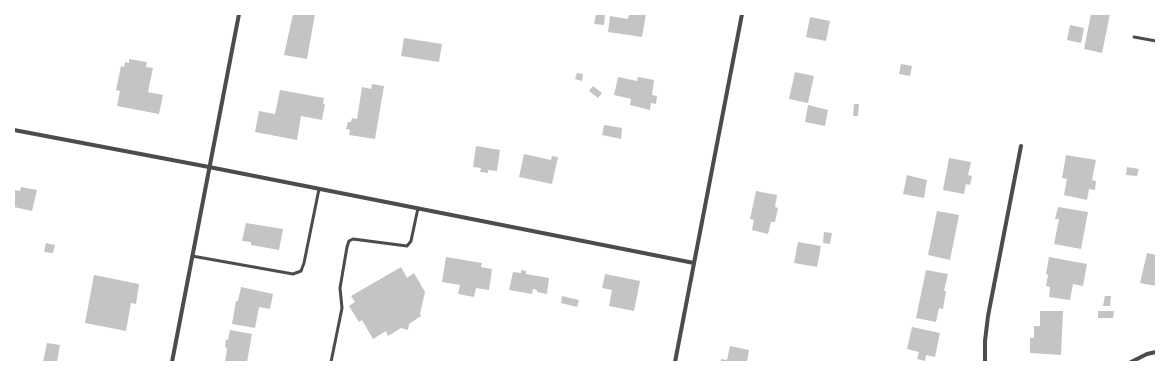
<!DOCTYPE html>
<style>
body{margin:0}
#map{position:relative;width:1170px;height:376px;overflow:hidden;background:#fff;font-family:Spectral,serif}
canvas{display:block}
.frame{position:absolute;inset:0;border:15px solid #fff;pointer-events:none}
</style>
<div id="map">
<canvas width="1170" height="376"></canvas>
<div class="frame"></div>
</div>
<script>
const context = document.querySelector('canvas').getContext('2d');
context.lineJoin = 'round';
function fillPath(path, color) { context.fillStyle = color; context.fill(path, 'evenodd'); }
const shape = rows => new Path2D(rows.map(r => 'M' + r).join(''));
function stroke(path, color, width, dash) { context.strokeStyle = color; context.lineWidth = width; context.lineCap = dash ? 'butt' : 'round'; context.setLineDash(dash || []); context.stroke(path); }
fillPath(shape([
 [293,14,315,14,307,59,284,55],
 [596,14,605,14,604,25,594,24],
 [629,14,646,14,642,37,608,32,610,16,628,19],
 [1091,14,1110,14,1102,53,1084,49],
 [810,17,830,21,826,41,806,37],
 [1070,25,1084,28,1081,43,1067,40],
 [404,38,442,44,439,62,401,56],
 [129,59,147,62,146,67,153,68,148,92,163,95,159,114,117,106,120,91,116,90,121,66,124,67,125,62,129,63],
 [901,64,912,66,910,76,899,74],
 [795,72,814,76,808,103,789,99],
 [577,73,583,74,582,81,575,79],
 [618,77,637,81,638,77,654,80,652,95,657,96,656,104,651,103,650,110,630,105,631,99,614,95],
 [372,84,384,86,375,139,349,135,350,130,346,129,348,122,351,122,352,118,357,119,362,87,371,89],
 [593,86,602,93,598,98,589,91],
 [280,90,324,98,323,104,325,104,322,120,301,116,297,140,255,132,259,111,275,114],
 [854,104,859,104,858,116,853,116],
 [808,105,828,110,825,126,805,122],
 [604,125,622,128,621,139,602,135],
 [476,146,500,150,497,171,488,170,488,173,480,172,481,168,473,167],
 [524,154,551,160,552,156,558,157,552,184,519,177],
 [1066,155,1096,160,1092,180,1096,181,1095,190,1089,189,1087,200,1064,195,1067,179,1062,178],
 [949,158,971,162,968,175,972,176,970,185,966,184,964,194,943,190],
 [1127,167,1139,169,1137,176,1126,175],
 [907,175,927,180,924,198,903,194],
 [21,187,37,190,32,211,14,207,14,190,20,191],
 [756,191,777,195,775,207,778,208,775,222,771,222,768,234,752,230,754,220,750,219],
 [1058,207,1088,212,1081,249,1054,244,1059,219,1055,219],
 [937,211,959,215,950,260,928,255],
 [246,223,283,229,279,250,251,245,251,242,242,241],
 [824,232,832,233,830,244,823,243],
 [798,242,821,246,817,267,794,263],
 [46,243,55,245,53,253,44,252],
 [1147,253,1156,255,1156,286,1140,283],
 [446,257,482,263,481,267,492,269,489,290,476,288,474,297,458,294,460,285,442,282],
 [1049,257,1087,264,1083,286,1073,284,1070,300,1049,297,1050,287,1046,286,1048,275,1046,274],
 [401,267,407,278,414,273,425,292,420,314,421,316,409,324,408,330,401,328,388,336,386,331,373,339,362,320,359,322,349,306,355,302,351,296],
 [521,270,526,271,526,274,549,278,547,294,537,292,537,290,533,289,532,294,509,290,513,272,521,273],
 [926,270,948,274,944,291,946,291,943,309,939,308,936,322,916,318],
 [605,274,640,281,634,311,609,306,612,290,602,288],
 [94,275,139,284,136,304,131,303,126,331,85,323],
 [241,287,273,294,270,309,259,307,255,328,232,324,236,301,238,301],
 [562,296,579,300,577,307,561,303],
 [1105,296,1111,296,1110,306,1103,306],
 [1040,311,1063,311,1061,355,1030,353,1030,338,1034,338,1034,326,1040,326],
 [1098,311,1114,311,1113,318,1098,318],
 [912,327,940,333,935,357,926,355,925,361,917,359,919,352,907,349],
 [230,330,252,334,247,362,225,362,227,348,225,347,226,339,228,340],
 [47,343,60,345,57,362,43,362],
 [730,346,749,350,747,362,721,362,721,359,727,360]
]), '#c4c4c4');
stroke(shape([
 [1134,37,1156,41],
 [192,256,293,274,301,271,304,263,319,189],
 [331,362,342,308,340,288,347,247,349,241,353,239,407,246,411,241,418,208]
]), '#4c4c4c', 3);
stroke(shape([
 [14,130,209,167,694,263],
 [172,362,239,14],
 [675,362,742,14],
 [985,362,985,341,988,316,1021,146],
 [1131,362,1147,354,1156,352]
]), '#4c4c4c', 4);
</script>
